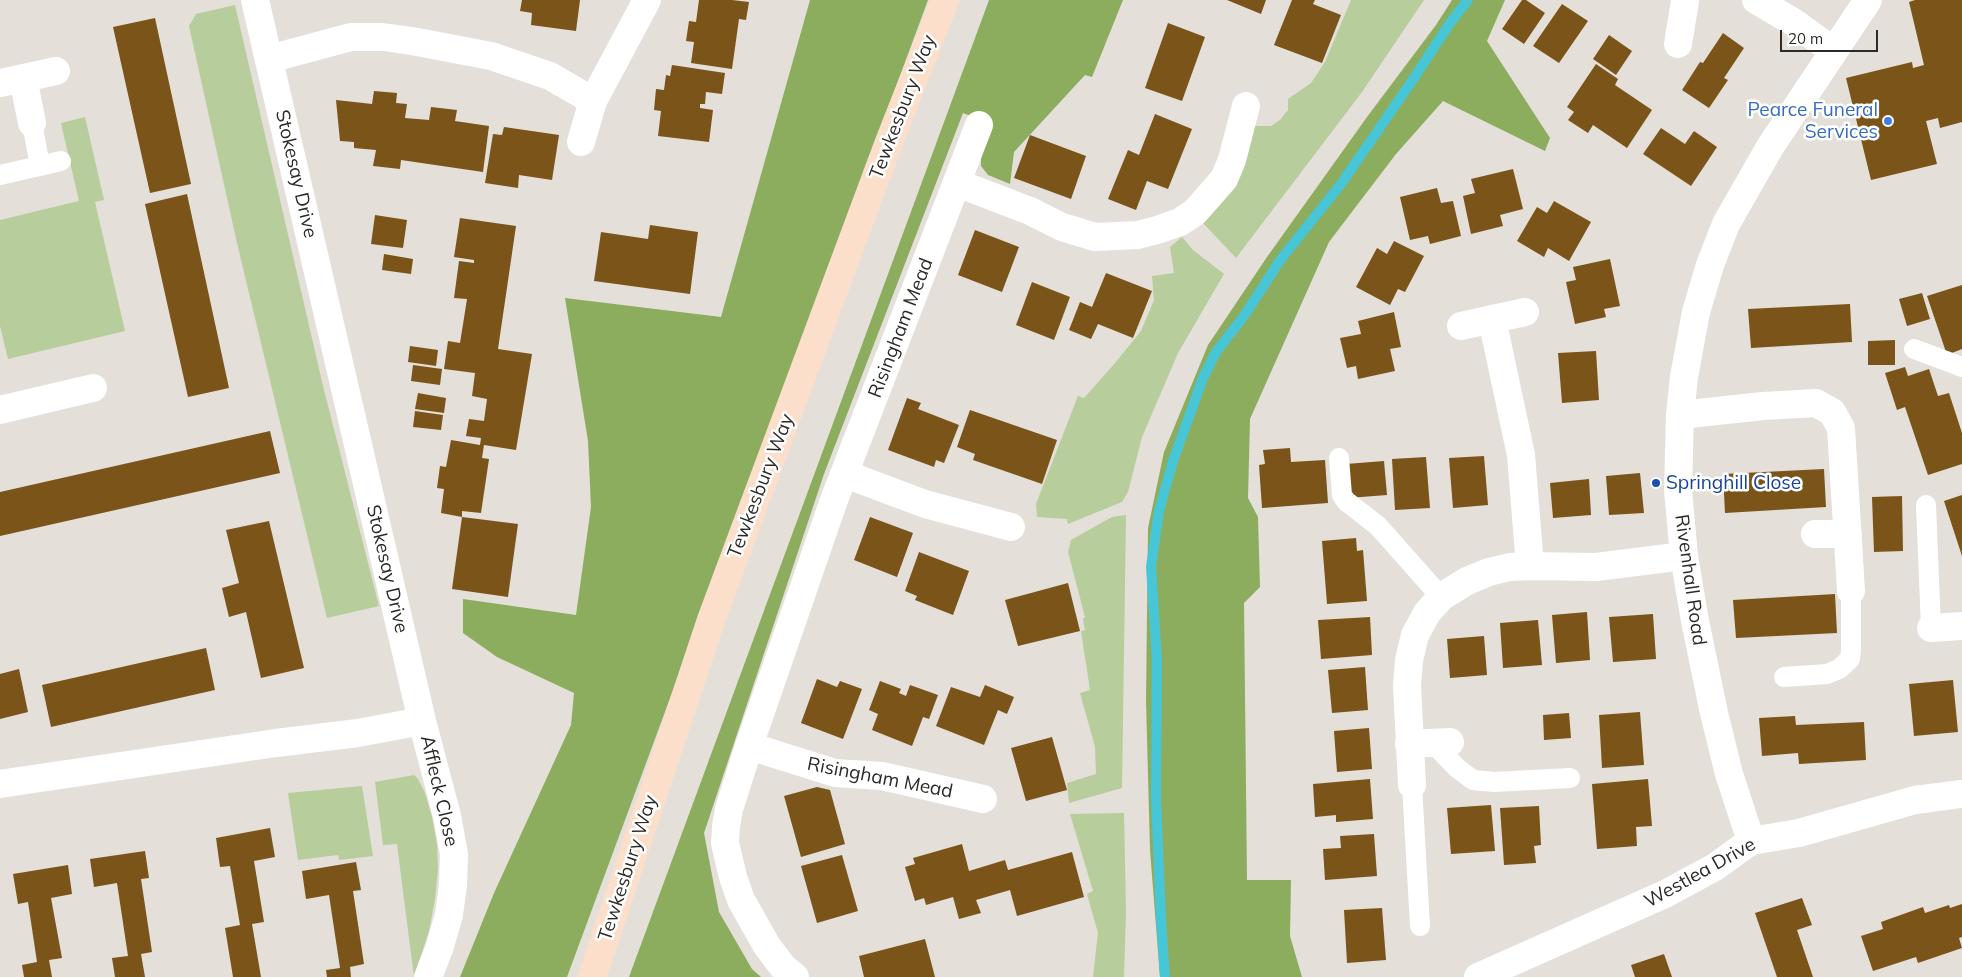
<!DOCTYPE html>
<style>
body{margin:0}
#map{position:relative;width:1962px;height:977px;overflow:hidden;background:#e4dfd8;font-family:Mulish,sans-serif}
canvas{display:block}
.scale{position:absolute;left:1780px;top:30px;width:98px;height:22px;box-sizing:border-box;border:2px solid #2b2a27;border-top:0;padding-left:6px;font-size:15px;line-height:18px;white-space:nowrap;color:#2b2a27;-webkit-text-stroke:4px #fff;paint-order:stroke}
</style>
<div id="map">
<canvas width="1962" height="977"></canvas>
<div class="scale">20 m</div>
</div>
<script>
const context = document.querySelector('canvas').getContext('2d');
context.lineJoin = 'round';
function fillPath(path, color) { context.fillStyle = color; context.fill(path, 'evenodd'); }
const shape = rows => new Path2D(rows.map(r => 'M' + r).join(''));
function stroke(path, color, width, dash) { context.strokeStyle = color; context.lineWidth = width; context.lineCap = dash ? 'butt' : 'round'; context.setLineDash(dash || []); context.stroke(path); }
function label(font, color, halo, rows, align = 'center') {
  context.font = font + ' Mulish,sans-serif'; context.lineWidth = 5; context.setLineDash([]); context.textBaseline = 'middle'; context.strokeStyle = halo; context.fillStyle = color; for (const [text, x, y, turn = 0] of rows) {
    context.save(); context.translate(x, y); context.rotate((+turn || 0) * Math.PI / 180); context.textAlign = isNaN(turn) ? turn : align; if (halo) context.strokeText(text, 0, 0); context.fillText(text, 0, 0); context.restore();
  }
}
fillPath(shape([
 [1351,0,1424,0,1362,92,1236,258,1202,222,1220,205,1229,192,1254,126,1271,126,1280,120,1288,110,1288,99,1311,83,1325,62],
 [235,5,323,386,379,606,327,618,237,243,189,26,196,14],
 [85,117,104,200,95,202,125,331,8,359,0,326,0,220,79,201,61,123],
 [1182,237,1193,250,1224,274,1178,353,1142,437,1128,492,1122,502,1068,524,1067,519,1037,517,1036,504,1078,396,1084,398,1115,363,1141,331,1154,300,1152,276,1174,273,1170,247],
 [1126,515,1122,788,1069,803,1067,783,1096,774,1095,747,1080,693,1090,690,1081,631,1085,630,1083,619,1085,617,1068,552,1071,540,1112,517],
 [414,775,418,779,425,793,432,817,437,845,438,869,435,899,429,931,414,977,397,844,383,845,375,782],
 [362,786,373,856,339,860,338,855,298,860,288,793],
 [1124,813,1126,912,1124,977,1093,977,1098,933,1087,894,1093,891,1070,814]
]), '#b7cd9b');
fillPath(shape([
 [810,0,928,0,567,977,460,977,494,893,571,725,574,693,497,657,463,633,463,599,576,615,591,507,588,441,565,298,721,317],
 [989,0,1123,0,1092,77,1085,75,1014,152,1010,184,988,175,981,166,981,154,992,124,963,113,824,474,704,833,719,912,752,969,761,977,629,977],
 [1452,0,1505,0,1487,41,1550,138,1545,151,1443,101,1396,154,1329,242,1250,419,1248,498,1258,517,1260,587,1244,603,1247,880,1291,880,1290,936,1302,977,1160,977,1150,850,1146,700,1148,528,1164,452,1208,345,1267,257,1367,117,1436,25]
]), '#8cad5e');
stroke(shape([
 [1165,977,1161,920,1156,798,1157,660,1151,567,1159,511,1173,461,1203,378,1216,352,1244,316,1281,259,1341,184,1414,78,1450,23,1468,0]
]), '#47c6d8', 10);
fillPath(shape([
 [522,0,580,0,576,31,531,25,532,13,520,11],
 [699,0,732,0,749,2,746,20,739,19,732,69,691,63,694,42,686,41,689,21,696,22],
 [1227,0,1266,0,1261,14],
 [1292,0,1315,0,1313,4,1341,15,1322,63,1274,45],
 [1522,0,1526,0,1545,13,1524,44,1502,29],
 [1915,0,1962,0,1962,122,1940,128,1938,118,1926,121,1937,164,1871,180,1846,78,1912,62,1913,68,1924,65,1909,2],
 [1562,4,1588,21,1559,63,1533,46],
 [155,18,191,184,150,193,113,27],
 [1168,23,1205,37,1182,101,1145,88],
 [1723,33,1744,48,1724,78,1728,80,1709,108,1682,90,1700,62,1703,63],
 [1609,35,1632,51,1616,75,1593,59],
 [1596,64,1618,79,1615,85,1652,110,1627,148,1593,125,1588,133,1568,120,1574,112,1567,107],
 [672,65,725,73,722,94,706,92,705,104,700,104,700,108,713,110,709,142,658,136,661,111,654,110,656,89,664,90,666,75,670,76],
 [374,91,397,93,396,103,407,104,405,118,429,120,431,107,457,110,455,121,489,126,483,172,401,160,400,169,373,166,376,150,354,148,354,142,340,141,336,100,372,104],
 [1155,114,1192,129,1168,189,1147,181,1136,210,1108,199,1128,150,1139,155],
 [504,127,559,135,552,180,519,175,518,188,485,183,493,134,502,135],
 [1661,128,1685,144,1694,131,1717,147,1691,186,1643,154],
 [1030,135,1086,156,1071,199,1014,178],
 [1513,169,1523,209,1500,215,1503,226,1471,234,1463,196,1475,193,1471,179],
 [1437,188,1441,203,1453,201,1461,236,1430,244,1428,236,1410,240,1400,197],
 [187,194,229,388,188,397,145,204],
 [1554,201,1591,222,1569,261,1548,248,1544,257,1517,241,1537,207,1547,213],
 [375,215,407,220,403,248,371,244],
 [460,218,516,226,498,349,532,354,516,450,484,445,482,458,489,459,481,513,462,511,462,517,441,513,444,489,437,488,440,466,446,467,451,440,480,445,481,438,466,436,469,419,484,421,487,399,472,396,475,373,444,369,448,341,460,343,464,318,467,299,454,298,459,261,474,263,474,260,454,257],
 [650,225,698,232,690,294,594,281,601,232,648,239],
 [975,230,1019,247,1002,292,958,275],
 [1394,241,1424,256,1405,292,1398,289,1390,305,1356,287,1377,248,1387,254],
 [384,254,413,259,411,274,382,270],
 [1610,259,1620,306,1604,309,1606,317,1575,324,1566,282,1576,280,1573,267],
 [1106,273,1152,291,1133,338,1098,324,1091,339,1069,330,1080,302,1092,307],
 [1032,282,1070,297,1054,340,1016,325],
 [1962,285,1962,349,1947,355,1927,296],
 [1922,293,1930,319,1907,326,1899,299],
 [1850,304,1852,342,1751,348,1748,309],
 [1394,312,1401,347,1390,349,1395,371,1358,379,1356,366,1347,368,1340,338,1361,334,1358,321],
 [1895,340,1895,365,1868,365,1868,341],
 [410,346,438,350,436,366,408,362],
 [1596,351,1599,400,1562,403,1558,353],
 [413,365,442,369,440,385,411,381],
 [1905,367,1908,376,1929,369,1938,396,1949,393,1962,433,1962,464,1928,475,1905,407,1897,410,1885,373],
 [418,393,446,398,444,413,415,409],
 [907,398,921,403,918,409,959,425,944,463,936,460,934,467,888,450],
 [970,410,1057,440,1042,484,973,460,975,454,957,447],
 [415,411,443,415,441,430,413,427],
 [270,431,280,473,0,536,0,492],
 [1290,448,1291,462,1325,460,1328,503,1262,508,1259,465,1265,464,1263,450],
 [1484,456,1488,505,1453,508,1449,458],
 [1426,457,1430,508,1395,510,1392,459],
 [1384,461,1387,495,1348,498,1346,464],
 [1824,469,1826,507,1725,513,1723,474],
 [1640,473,1644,513,1609,515,1606,476],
 [1589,479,1591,515,1553,518,1550,483],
 [1962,495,1962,556,1944,501],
 [1902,496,1903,551,1874,552,1872,497],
 [462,517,518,524,508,597,452,589],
 [870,517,913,533,897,577,854,560],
 [269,521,304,668,261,678,246,612,229,617,222,588,239,583,226,530],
 [1356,538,1357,551,1363,550,1367,601,1327,604,1322,541],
 [919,552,969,571,953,615,915,600,917,596,905,591],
 [1068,583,1080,631,1018,646,1005,600],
 [1835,594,1837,633,1736,638,1733,600],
 [1587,612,1590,660,1556,663,1552,615],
 [1653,614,1656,659,1613,662,1609,617],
 [1370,617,1372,655,1321,659,1318,620],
 [1538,620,1542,665,1503,668,1500,623],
 [1484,636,1487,675,1450,678,1447,639],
 [206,648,215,690,51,727,42,685],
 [1365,667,1368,710,1332,713,1328,670],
 [19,669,28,712,0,719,0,674],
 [817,679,837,687,840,681,862,689,843,739,801,723],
 [1953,680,1958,732,1914,736,1909,684],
 [880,681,901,689,899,693,906,696,910,685,938,695,929,719,923,717,912,746,872,730,878,714,869,710],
 [985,685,1014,697,1007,714,998,710,984,745,936,726,951,687,980,697],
 [1640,712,1644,765,1602,768,1599,715],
 [1569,713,1571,738,1544,740,1543,715],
 [1795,716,1796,725,1864,722,1866,760,1799,764,1798,753,1762,756,1759,718],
 [1369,728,1372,769,1337,772,1334,731],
 [1052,737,1067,790,1026,801,1011,748],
 [1370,779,1373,819,1336,822,1336,815,1315,817,1313,784],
 [1648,779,1652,826,1636,827,1637,846,1597,849,1592,784],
 [817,787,830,790,845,844,801,857,784,796],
 [1491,805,1495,851,1451,854,1447,808],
 [1539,806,1541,845,1534,846,1536,863,1504,865,1500,808],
 [270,828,275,857,254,861,264,922,252,924,261,977,233,977,225,928,240,925,230,866,220,867,216,838],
 [1374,834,1377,876,1325,880,1323,849,1341,848,1340,836],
 [962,844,969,871,1005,860,1008,870,1072,852,1084,897,1017,916,1010,890,976,900,981,913,959,919,953,897,926,905,924,898,915,901,905,867,915,864,913,858],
 [145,851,149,878,141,879,152,952,141,954,145,977,115,977,112,958,128,956,117,883,94,887,90,859],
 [842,855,858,911,817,923,801,866],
 [356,862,361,890,353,891,364,964,350,967,351,977,327,977,326,970,340,968,329,895,306,899,302,871],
 [68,865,72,894,51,898,62,958,49,960,52,977,24,977,22,965,37,962,28,902,18,904,13,874],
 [1802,898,1812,925,1797,930,1813,977,1777,977,1755,913],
 [1962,904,1962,937,1959,938,1962,948,1918,963,1916,957,1873,971,1861,936,1883,929,1881,922,1923,907,1925,913,1949,905,1950,908],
 [1382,908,1386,960,1347,963,1344,910],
 [925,939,935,977,864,977,859,956],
 [1664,954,1672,977,1635,977,1631,965]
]), '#7a5418');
stroke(shape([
 [32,123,40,166],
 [0,175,61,161],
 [1914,349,1962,367],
 [1339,458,1342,495,1346,501,1378,526,1441,597],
 [1926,505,1931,628],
 [1784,677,1827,674,1839,669,1850,659,1851,650,1851,591],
 [1433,743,1457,768,1473,780,1494,782,1570,778],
 [1412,785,1420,926]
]), '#fff', 20);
stroke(shape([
 [255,0,422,721,447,816,454,854,453,885,449,915,439,949,428,977],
 [1756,0,1795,23,1833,51],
 [1678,44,1685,1],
 [269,59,351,37,383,37,412,41,491,56,550,76,593,101],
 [23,78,32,123],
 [0,83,56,71],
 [581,142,593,101,647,0],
 [957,183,1030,211,1062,227,1095,237,1138,235,1157,230,1180,222,1195,212,1224,179,1232,160,1246,106],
 [1492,319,1521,455,1530,566],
 [1461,326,1525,312],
 [0,410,93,388],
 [1680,415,1763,406,1816,403,1832,412,1841,428,1851,591],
 [845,474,925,504,1011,527],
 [1815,534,1848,534],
 [1931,628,1962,626],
 [1409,744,1450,742],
 [749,746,835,773,882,776,983,799],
 [0,784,276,743,358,733,422,721],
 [1412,785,1407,685,1409,660,1415,635,1427,613,1441,597,1467,581,1489,572,1510,567,1530,566,1596,567,1684,556],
 [1751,841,1729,774,1714,713,1695,621,1684,556,1678,490,1680,415,1684,377,1696,312,1710,265,1726,224,1770,147,1868,0],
 [795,977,783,967,767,946,741,900,733,877,725,843,726,826,729,809,749,746,834,500,979,125],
 [1478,977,1665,894,1715,867,1751,841,1799,833,1915,800,1962,794]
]), '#fff', 28);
stroke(shape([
 [592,977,711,620,889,142,945,0]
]), '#fcdfcb', 28);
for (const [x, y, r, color] of [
 [1888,121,5,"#3f7fe0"],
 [1656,483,5,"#1a4fb4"]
]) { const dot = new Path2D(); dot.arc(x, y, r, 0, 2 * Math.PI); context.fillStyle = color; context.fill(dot); stroke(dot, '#fff', 2); }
label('19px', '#2b2a27', '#fff', [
 ["Tewkesbury Way",903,107,-69],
 ["Stokesay Drive",296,174,77],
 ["Risingham Mead",901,328,-69],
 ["Tewkesbury Way",761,486,-69],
 ["Stokesay Drive",387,569,77],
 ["Rivenhall Road",1690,580,82],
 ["Risingham Mead",880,778,11],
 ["Affleck Close",439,791,77],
 ["Tewkesbury Way",628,868,-72],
 ["Westlea Drive",1700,873,-29]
]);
label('19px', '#366cbe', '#fff', [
 ["Pearce Funeral",1878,110],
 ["Services",1878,132]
], 'right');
label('19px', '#164399', '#fff', [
 ["Springhill Close",1666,483]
], 'left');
</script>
